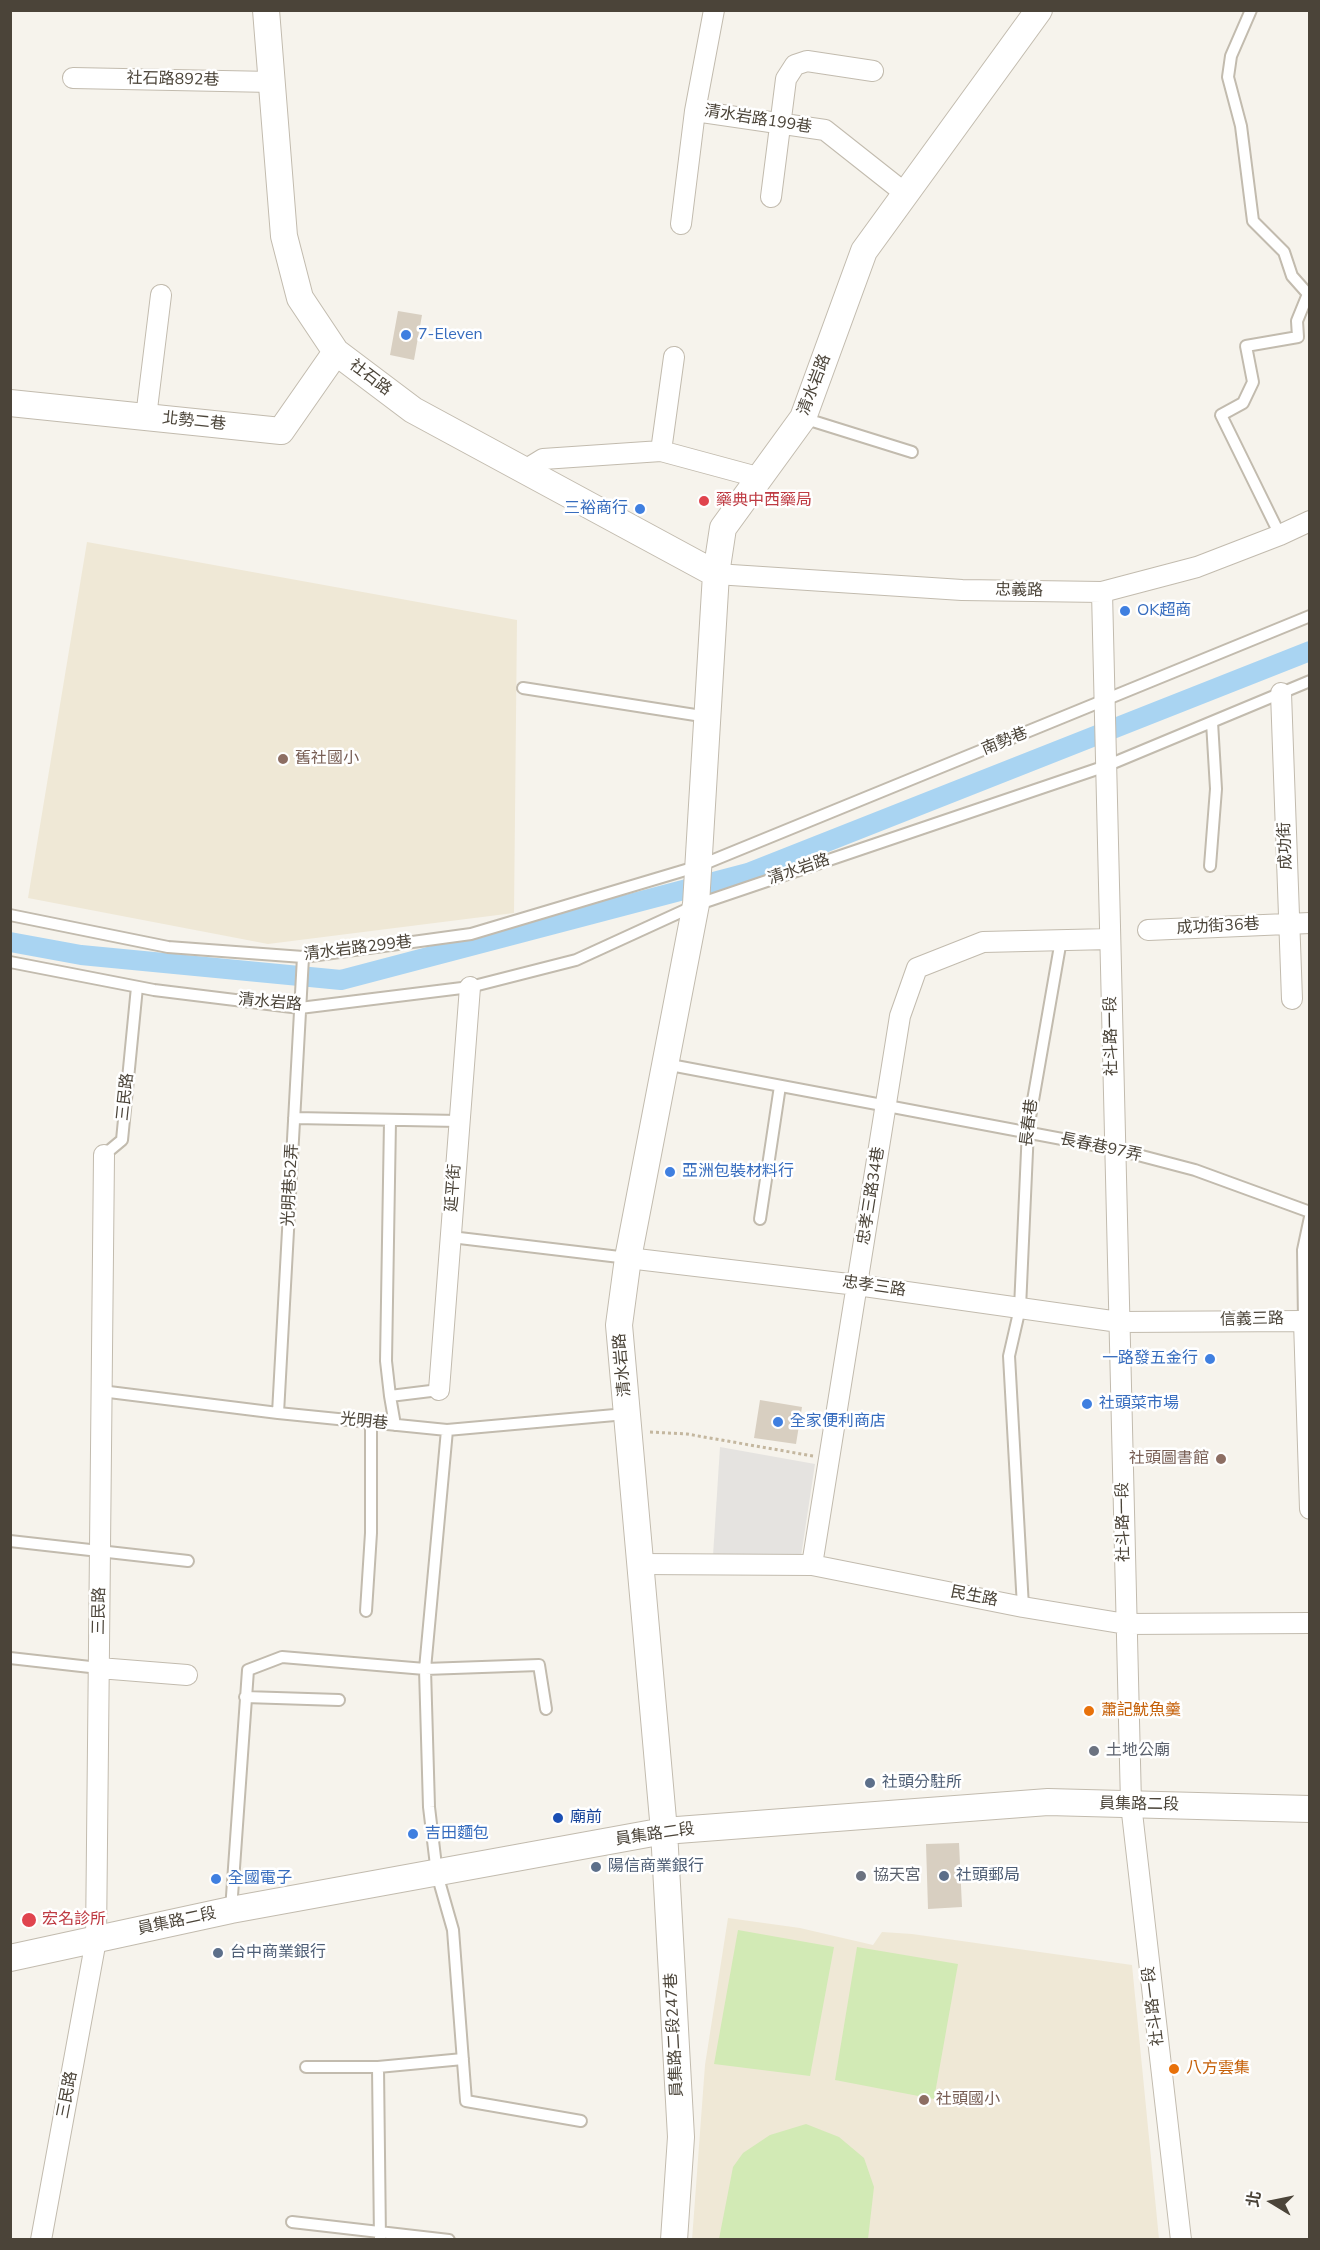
<!DOCTYPE html>
<meta charset="utf-8">
<style>
body{margin:0}
#map{position:relative;width:1320px;height:2250px;overflow:hidden;background:#f6f3ec;font-family:"Nunito Sans","Noto Sans TC",sans-serif}
canvas{display:block}
.frame{position:absolute;inset:0;border:12px solid #4b4439;pointer-events:none}
.north{position:absolute;left:1242px;top:2172px;width:60px;height:60px;-webkit-text-stroke:4px #fff;paint-order:stroke;rotate:280deg;font-size:16px;font-weight:700;line-height:24px;text-align:center;color:#4b4439}
.north::after{content:'';display:block;margin:auto;width:21px;height:27px;background:#4b4439;clip-path:polygon(50% 0,100% 100%,50% 72%,0 100%)}
</style>
<div id="map">
<canvas width="1320" height="2250"></canvas>
<div class="frame"></div>
<div class="north">北</div>
</div>
<script>
const context = document.querySelector('canvas').getContext('2d');
context.lineJoin = 'round';
function fillPath(path, color) { context.fillStyle = color; context.fill(path, 'evenodd'); }
const shape = rows => new Path2D(rows.map(r => 'M' + r).join(''));
function stroke(path, color, width, dash) { context.strokeStyle = color; context.lineWidth = width; context.lineCap = dash ? 'butt' : 'round'; context.setLineDash(dash || []); context.stroke(path); }
function label(font, color, halo, rows, align = 'center') {
  context.font = font + ' "Nunito Sans","Noto Sans TC",sans-serif'; context.lineWidth = 5; context.setLineDash([]); context.textBaseline = 'middle'; context.strokeStyle = halo; context.fillStyle = color; for (const [text, x, y, turn = 0] of rows) {
    context.save(); context.translate(x, y); context.rotate((+turn || 0) * Math.PI / 180); context.textAlign = isNaN(turn) ? turn : align; if (halo) context.strokeText(text, 0, 0); context.fillText(text, 0, 0); context.restore();
  }
}
fillPath(shape([
 [87,542,517,620,514,913,268,944,28,898],
 [728,1918,800,1928,873,1945,882,1932,912,1934,1132,1965,1159,2239,692,2240,705,2065]
]), '#efe8d6');
fillPath(shape([
 [738,1930,834,1947,810,2076,714,2064],
 [857,1947,958,1964,934,2099,835,2080],
 [806,2124,839,2137,864,2158,874,2187,868,2239,719,2239,733,2167,743,2153,770,2135]
]), '#d2eab5');
fillPath(shape([
 [720,1447,815,1464,801,1556,713,1556]
]), '#e5e3e0');
stroke(shape([
 [10,942,81,955,341,980,748,873,1310,651]
]), '#a9d4f2', 20);
fillPath(shape([
 [398,311,422,315,414,360,390,355],
 [760,1400,802,1407,796,1444,754,1438],
 [959,1843,962,1907,928,1909,926,1844]
]), '#d8cfc1');
const service = shape([
 [1251,10,1231,56,1228,77,1241,126,1253,221,1284,252,1292,276,1308,294,1297,321,1298,337,1246,346,1253,382,1243,403,1221,415,1280,535],
 [803,418,912,452],
 [523,688,708,717],
 [1210,866,1216,789,1212,722],
 [10,915,168,947,303,957,471,934,699,866,1310,616],
 [10,962,154,990,300,1008,470,987,576,960,696,905,1106,766,1310,681],
 [665,1064,1115,1149,1195,1170,1310,1212],
 [294,1118,459,1121],
 [390,1121,386,1361,390,1396],
 [104,1155,122,1140,137,987],
 [760,1219,780,1086],
 [451,1237,628,1258],
 [1304,1321,1303,1250,1310,1217],
 [101,1391,278,1413,447,1430,626,1414],
 [278,1413,303,957],
 [395,1425,390,1396,439,1390],
 [447,1430,425,1669,429,1807,437,1874,453,1930,466,2101,581,2121],
 [10,1541,188,1561],
 [1023,1607,1009,1356,1020,1308,1028,1129,1061,940],
 [366,1611,371,1533,371,1422],
 [10,1658,99,1668],
 [245,1697,339,1700],
 [231,1910,248,1670,282,1657,425,1669,539,1665,546,1709],
 [306,2067,378,2067,380,2240],
 [378,2067,463,2059],
 [292,2222,449,2240]
]);
const minor = shape([
 [73,78,272,82],
 [695,111,825,130,906,194],
 [771,197,786,79,795,65,807,61,873,71],
 [681,224,695,111,714,10],
 [146,417,161,295],
 [661,451,674,357],
 [525,470,543,459,661,451,761,478],
 [716,574,962,590,1102,592,1197,567,1280,535,1310,521],
 [1102,592,1131,1804,1181,2240],
 [1281,693,1292,999],
 [1148,930,1310,923],
 [628,1258,857,1285,1119,1322,1304,1321,1310,1509],
 [439,1390,470,987],
 [640,1564,812,1565,1023,1607,1126,1624,1310,1623],
 [812,1565,900,1016,917,968,983,942,1110,939],
 [99,1668,187,1675],
 [41,2240,96,1940,104,1155]
]);
const tertiary = shape([
 [266,10,284,236,300,298,336,352,413,410,716,574],
 [10,403,281,431,336,352],
 [10,1958,231,1910,664,1831,1048,1802,1310,1809],
 [674,2240,681,2137,664,1831,619,1325,628,1258,696,904,716,574,723,528,803,418,864,251,1039,10]
]);
stroke(service, '#c2bbae', 14);
stroke(minor, '#c2bbae', 22);
stroke(tertiary, '#c2bbae', 28);
stroke(shape([
 [650,1432,687,1434,813,1456]
]), '#c4b79f', 3, [3, 3]);
stroke(service, '#fff', 10);
stroke(minor, '#fff', 20);
stroke(tertiary, '#fff', 26);
for (const [x, y, r, color] of [
 [406,335,6,"#3f7fe0"],
 [704,501,6,"#e0444e"],
 [640,509,6,"#3f7fe0"],
 [1125,611,6,"#3f7fe0"],
 [283,759,6,"#8d6e63"],
 [670,1172,6,"#3f7fe0"],
 [1210,1359,6,"#3f7fe0"],
 [1087,1404,6,"#3f7fe0"],
 [778,1422,6,"#3f7fe0"],
 [1221,1459,6,"#8d6e63"],
 [1089,1711,6,"#e8710a"],
 [1094,1751,6,"#6b7280"],
 [870,1783,6,"#5c6f8a"],
 [558,1818,6,"#1a4fb4"],
 [413,1834,6,"#3f7fe0"],
 [596,1867,6,"#5c6f8a"],
 [861,1876,6,"#6b7280"],
 [944,1876,6,"#5c6f8a"],
 [216,1879,6,"#3f7fe0"],
 [29,1920,8,"#e0444e"],
 [218,1953,6,"#5c6f8a"],
 [1174,2069,6,"#e8710a"],
 [924,2100,6,"#8d6e63"]
]) { const dot = new Path2D(); dot.arc(x, y, r, 0, 2 * Math.PI); context.fillStyle = color; context.fill(dot); stroke(dot, '#fff', 2); }
label('16px', '#4b4439', '#fff', [
 ["社石路892巷",173,80,1],
 ["清水岩路199巷",758,120,9],
 ["社石路",370,378,37],
 ["清水岩路",815,385,-69],
 ["北勢二巷",194,422,6],
 ["忠義路",1019,591,1],
 ["南勢巷",1005,742,-22],
 ["成功街",1286,846,-92],
 ["清水岩路",799,870,-19],
 ["成功街36巷",1218,927,-3],
 ["清水岩路299巷",358,949,-7],
 ["清水岩路",270,1003,5],
 ["社斗路一段",1112,1036,-91],
 ["三民路",126,1097,-84],
 ["長春巷",1030,1123,-83],
 ["長春巷97弄",1101,1148,12],
 ["光明巷52弄",291,1185,-87],
 ["延平街",454,1188,-86],
 ["忠孝三路34巷",872,1196,-81],
 ["忠孝三路",874,1287,8],
 ["信義三路",1252,1320,-1],
 ["清水岩路",623,1365,-95],
 ["光明巷",364,1422,6],
 ["社斗路一段",1124,1522,-91],
 ["民生路",974,1597,11],
 ["三民路",100,1611,-89],
 ["員集路二段",1139,1805,1],
 ["員集路二段",655,1835,-8],
 ["員集路二段",177,1922,-12],
 ["社斗路一段",1154,2006,-97],
 ["員集路二段247巷",675,2035,-93],
 ["三民路",68,2095,-79]
]);
label('16px', '#366cbe', '#fff', [
 ["7-Eleven",418,335],
 ["三裕商行",628,509,"right"],
 ["OK超商",1137,611],
 ["亞洲包裝材料行",682,1172],
 ["一路發五金行",1198,1359,"right"],
 ["社頭菜市場",1099,1404],
 ["全家便利商店",790,1422],
 ["吉田麵包",425,1834],
 ["全國電子",228,1879]
], 'left');
label('16px', '#be3a42', '#fff', [
 ["藥典中西藥局",716,501],
 ["宏名診所",42,1920]
], 'left');
label('16px', '#785e54', '#fff', [
 ["舊社國小",295,759],
 ["社頭圖書館",1209,1459,"right"],
 ["社頭國小",936,2100]
], 'left');
label('16px', '#c56008', '#fff', [
 ["蕭記魷魚羹",1101,1711],
 ["八方雲集",1186,2069]
], 'left');
label('16px', '#5b616d', '#fff', [
 ["土地公廟",1106,1751],
 ["協天宮",873,1876]
], 'left');
label('16px', '#4e5e75', '#fff', [
 ["社頭分駐所",882,1783],
 ["陽信商業銀行",608,1867],
 ["社頭郵局",956,1876],
 ["台中商業銀行",230,1953]
], 'left');
label('16px', '#164399', '#fff', [
 ["廟前",570,1818]
], 'left');
</script>
